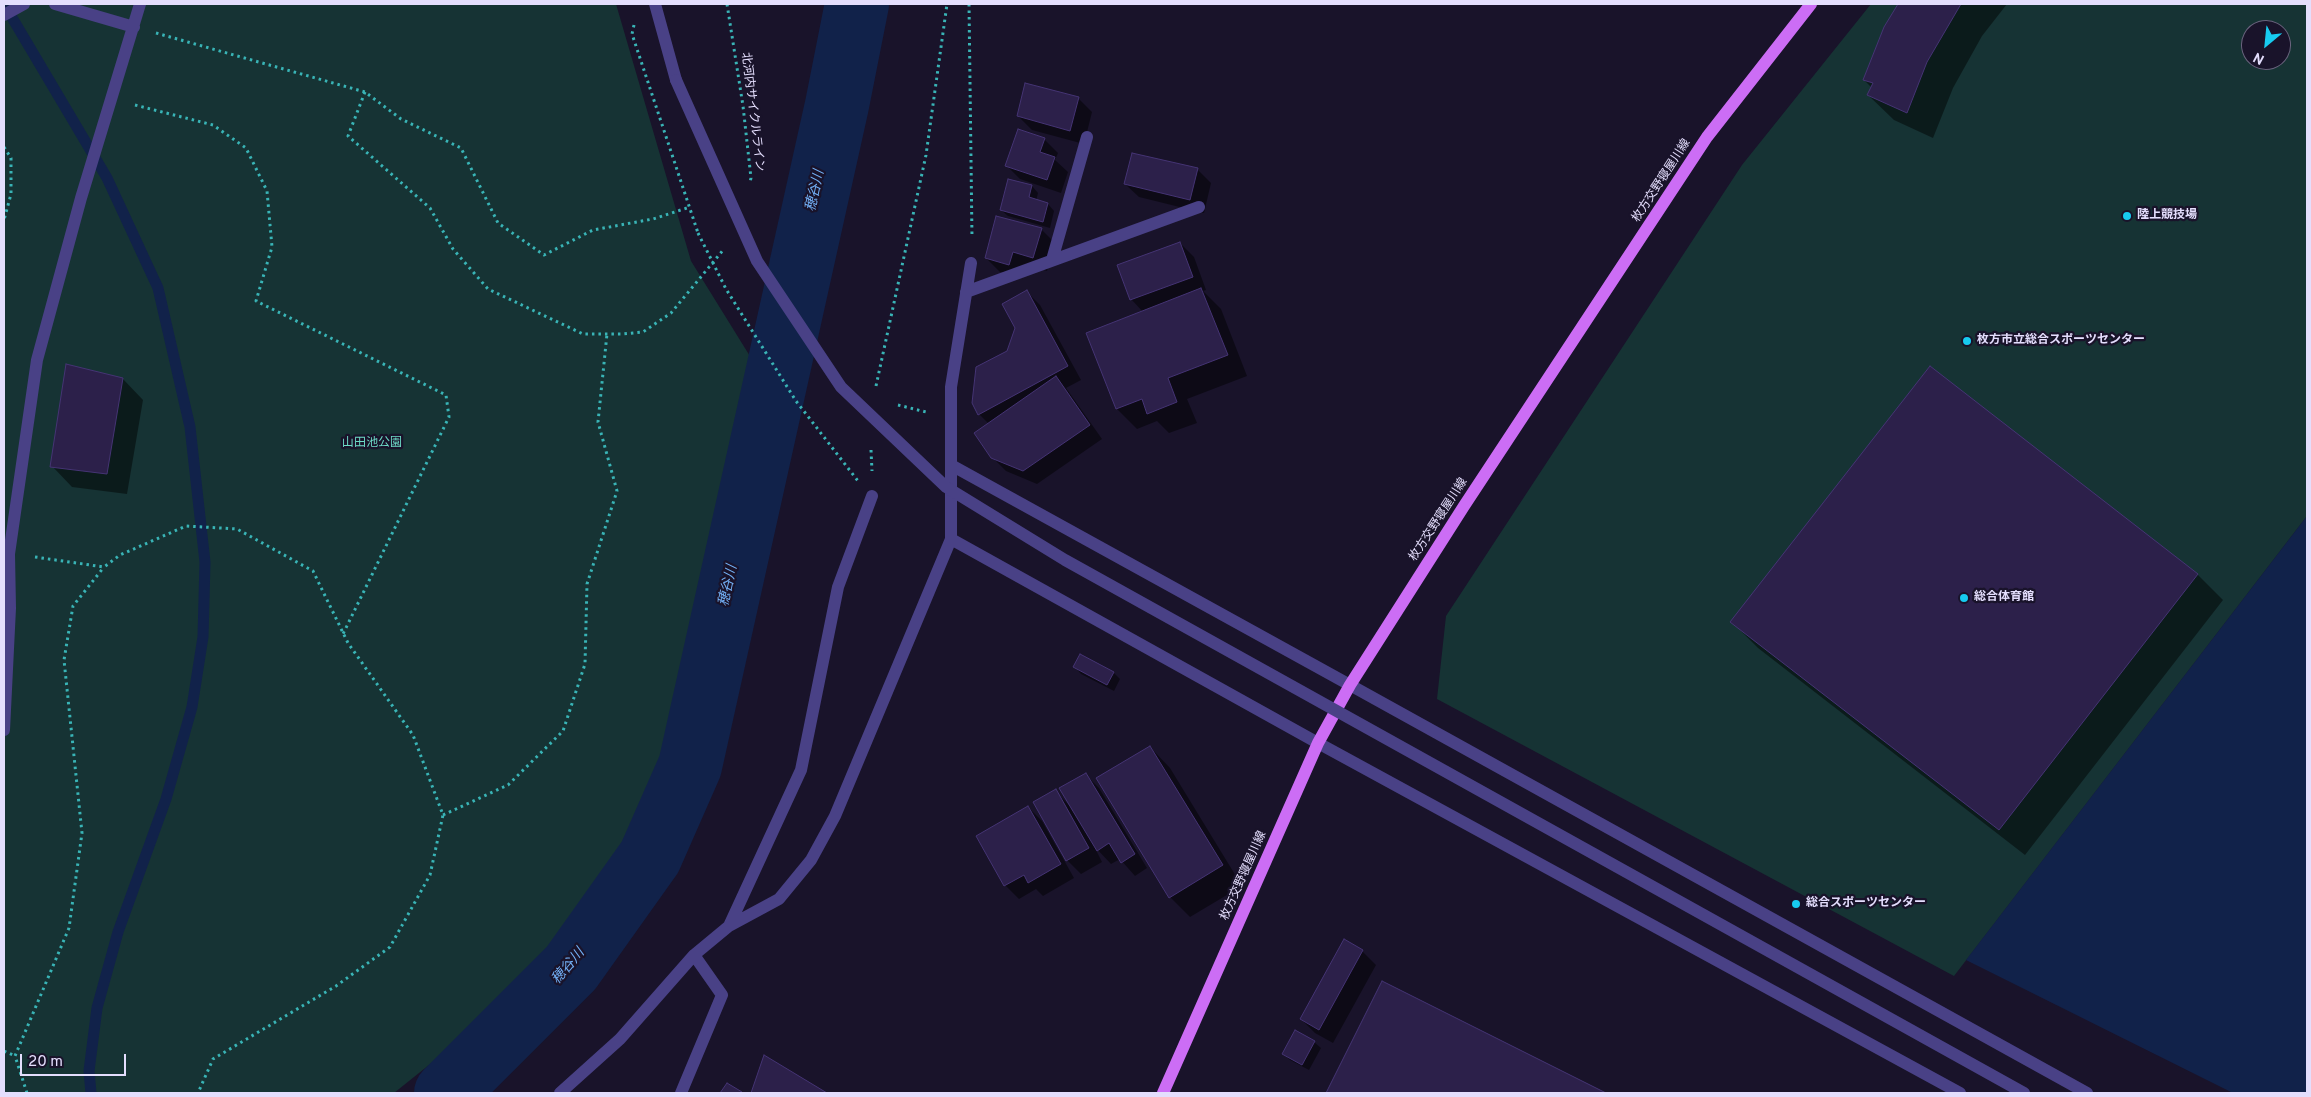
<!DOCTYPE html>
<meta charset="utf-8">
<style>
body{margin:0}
#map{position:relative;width:2311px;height:1097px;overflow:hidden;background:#19132a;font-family:Overpass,sans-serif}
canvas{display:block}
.frame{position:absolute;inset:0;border:5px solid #e4defd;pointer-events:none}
.north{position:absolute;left:2241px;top:20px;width:50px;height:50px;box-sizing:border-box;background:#19132a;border:1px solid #6a647e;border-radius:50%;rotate:208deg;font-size:14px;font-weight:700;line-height:20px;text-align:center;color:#e4defd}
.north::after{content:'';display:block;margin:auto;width:18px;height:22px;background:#17cbf0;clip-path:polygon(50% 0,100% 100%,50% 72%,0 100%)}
.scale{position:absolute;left:20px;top:1054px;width:106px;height:22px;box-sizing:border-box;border:2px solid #e4defd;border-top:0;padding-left:6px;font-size:15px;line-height:18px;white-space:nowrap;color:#e4defd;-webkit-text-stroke:4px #19132a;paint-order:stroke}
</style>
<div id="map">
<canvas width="2311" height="1097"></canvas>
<div class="frame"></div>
<div class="north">N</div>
<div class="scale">20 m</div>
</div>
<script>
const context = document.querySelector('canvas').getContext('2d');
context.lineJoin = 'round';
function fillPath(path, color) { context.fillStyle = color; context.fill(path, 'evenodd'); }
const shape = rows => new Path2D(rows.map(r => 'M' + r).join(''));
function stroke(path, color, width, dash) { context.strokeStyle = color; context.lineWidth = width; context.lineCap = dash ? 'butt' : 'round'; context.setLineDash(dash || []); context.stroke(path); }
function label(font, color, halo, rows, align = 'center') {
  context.font = font + ' Overpass,"Noto Sans JP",sans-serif'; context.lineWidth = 4.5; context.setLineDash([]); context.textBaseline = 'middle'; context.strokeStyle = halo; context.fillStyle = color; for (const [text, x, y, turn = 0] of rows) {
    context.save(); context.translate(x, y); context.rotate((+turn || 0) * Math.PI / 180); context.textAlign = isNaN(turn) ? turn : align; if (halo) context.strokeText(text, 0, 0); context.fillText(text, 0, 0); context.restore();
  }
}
fillPath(shape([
 [4,4,616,4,691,261,761,374,716,595,672,767,620,874,544,973,394,1093,4,1093],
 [1871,4,2307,4,2307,516,1954,976,1437,699,1446,616,1742,165],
 [2251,30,2281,30,2281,60,2251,60]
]), '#163334');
fillPath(shape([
 [2307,516,2307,1093,2233,1093,1966,960]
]), '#11224a');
fillPath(shape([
 [1899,4,2007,4,1982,36,1953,88,1933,138,1894,120,1868,95,1872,88,1864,80,1885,27],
 [1078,98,1092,112,1084,144,1032,130,1018,116],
 [1044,139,1058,153,1055,160,1068,172,1061,193,1020,179,1006,165],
 [1197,169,1211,183,1204,213,1139,197,1125,184],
 [1009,180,1032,186,1038,193,1036,201,1048,204,1054,211,1050,228,1008,216,1001,210],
 [1041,229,1055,243,1047,271,1026,265,1023,278,1000,272,986,258],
 [1180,243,1194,257,1206,290,1203,291,1221,309,1247,376,1187,399,1197,423,1169,433,1157,421,1137,429,1117,409,1087,333,1143,312,1131,299],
 [1027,292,1040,305,1081,380,1066,388,1102,439,1037,484,1006,471,992,457,989,424,979,414,1008,352],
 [1930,367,2198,575,2223,600,2025,855,1758,648,1732,622],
 [123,379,143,400,127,494,72,487,52,466],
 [1075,667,1114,673,1120,679,1114,691,1081,674],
 [1150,747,1170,768,1242,886,1190,917,1170,897],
 [1085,774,1099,788,1147,868,1135,876,1120,859,1111,864,1094,846,1102,862,1081,874,1067,860,1055,791,1070,806],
 [1028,807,1042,821,1074,878,1043,896,1036,889,1019,899,1005,885],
 [1344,941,1362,951,1376,965,1333,1043,1315,1033,1301,1019],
 [1383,982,1603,1093,1327,1093],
 [1314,1042,1321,1048,1309,1070,1290,1060,1284,1054],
 [765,1057,825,1093,752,1093]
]), '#0007');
stroke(shape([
 [4,4,107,178,158,288,190,427,205,562,203,637,192,707,166,799,118,932,97,1008,89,1071,91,1093]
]), '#11224a', 11);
stroke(shape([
 [446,1093,571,968,650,857,690,766,837,105,857,4]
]), '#11224a', 64);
const building = shape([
 [1898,4,1961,4,1927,62,1907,113,1867,95,1873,83,1863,80,1884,27,1898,4],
 [1025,83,1079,97,1070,131,1017,116,1025,83],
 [1018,129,1045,138,1040,152,1055,157,1047,180,1005,166,1018,129],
 [1132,153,1198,168,1190,200,1124,184,1132,153],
 [1008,179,1032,185,1029,197,1048,203,1043,222,1000,210,1008,179],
 [996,216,1042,228,1033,258,1013,252,1009,265,985,258,996,216],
 [1180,242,1193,277,1130,300,1117,265,1180,242],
 [1201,288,1228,355,1168,378,1177,402,1147,414,1142,399,1116,409,1086,333,1201,288],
 [1027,290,1068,366,978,415,972,403,976,367,1007,351,1015,328,1002,304,1027,290],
 [66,364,123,378,107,474,50,467,66,364],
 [1930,366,2198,574,1999,830,1730,622,1930,366],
 [1056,376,1090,425,1023,471,991,458,974,433,1056,376],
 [1080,654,1114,672,1107,685,1073,667,1080,654],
 [1150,746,1223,865,1169,898,1096,778,1150,746],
 [1086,773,1135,854,1121,863,1109,843,1097,851,1059,788,1086,773],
 [1056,789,1089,848,1066,861,1033,802,1056,789],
 [1028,806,1061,864,1028,883,1024,875,1004,886,976,836,1028,806],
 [1344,939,1363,950,1319,1030,1300,1019,1344,939],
 [1382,981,1606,1093,1326,1093,1382,981],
 [1295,1030,1315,1041,1302,1065,1282,1054,1295,1030],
 [764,1055,827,1093,751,1093,764,1055],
 [727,1083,742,1092,741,1093,720,1093,727,1083]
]);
fillPath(building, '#2c204a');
stroke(building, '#453474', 1);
stroke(shape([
 [727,4,743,106,751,178,750,182],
 [969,4,972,238],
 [634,25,632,34,698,233],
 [156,33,365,92,401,119,461,148,498,223,544,255,593,230,653,219,690,207],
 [365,92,348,136,430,208,453,249,488,289,583,334,622,334,643,332,671,313,724,249],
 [135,105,213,125,246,148,267,191,272,247,256,301,446,395,449,417,343,634],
 [4,147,11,158,11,194,4,220],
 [876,386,926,155,947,4],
 [898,405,926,412],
 [871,450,872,471],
 [35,557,104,567,120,555,186,526,237,529,313,571,348,643,413,735,443,815,430,875,390,947,336,986,213,1059,198,1093],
 [443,815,508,785,563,731,585,664,587,584,617,491,598,422,607,334],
 [4,1051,15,1056],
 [27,1093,15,1056,69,928,82,833,64,660,73,606,104,567]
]), '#39b4b6', 3, [2.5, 4]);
stroke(shape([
 [55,4,134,27],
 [4,15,24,4],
 [4,730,10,608,9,554,37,360,81,198,140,4]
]), '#494186', 12);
stroke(shape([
 [1052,260,1087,137],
 [966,292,1199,207],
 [951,465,1350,685],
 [951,539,1318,743],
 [729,926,779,899,811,860,835,816,951,539,951,387,971,263],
 [560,1093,620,1039,694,955,729,926,801,770,838,587,872,496],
 [681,1093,722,995,694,955]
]), '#494186', 12);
stroke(shape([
 [655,4,676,80],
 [1350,685,2087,1093],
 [1318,743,1960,1093]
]), '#494186', 12);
stroke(shape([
 [1163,1093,1318,743,1350,685,1464,506,1707,137,1811,4]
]), '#cc6df5', 12);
stroke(shape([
 [698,233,726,289,796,401,858,481]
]), '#39b4b6', 3, [2.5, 4]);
stroke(shape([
 [676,80,757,261,841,387,946,487,1065,560,2024,1093]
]), '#494186', 12);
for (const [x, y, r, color] of [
 [2127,216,5,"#17cbf0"],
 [1967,341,5,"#17cbf0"],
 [1964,598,5,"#17cbf0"],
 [1796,904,5,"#17cbf0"]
]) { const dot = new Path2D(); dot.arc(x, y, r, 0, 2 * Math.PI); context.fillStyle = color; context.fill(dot); stroke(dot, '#19132a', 2); }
label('12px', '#e4defd', '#19132a', [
 ["北河内サイクルライン",752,112,83],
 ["枚方交野寝屋川線",1662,181,-57],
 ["枚方交野寝屋川線",1439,520,-57],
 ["枚方交野寝屋川線",1244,876,-66]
]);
label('bold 12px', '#e4defd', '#19132a', [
 ["陸上競技場",2137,216],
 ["枚方市立総合スポーツセンター",1977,341],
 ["総合体育館",1974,598],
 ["総合スポーツセンター",1806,904]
], 'left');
label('12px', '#6ddac6', '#19132a', [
 ["山田池公園",372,444]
]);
label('italic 14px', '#73b0f6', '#19132a', [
 ["穂谷川",816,191,-78],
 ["穂谷川",729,586,-78],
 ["穂谷川",569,967,-50]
]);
</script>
